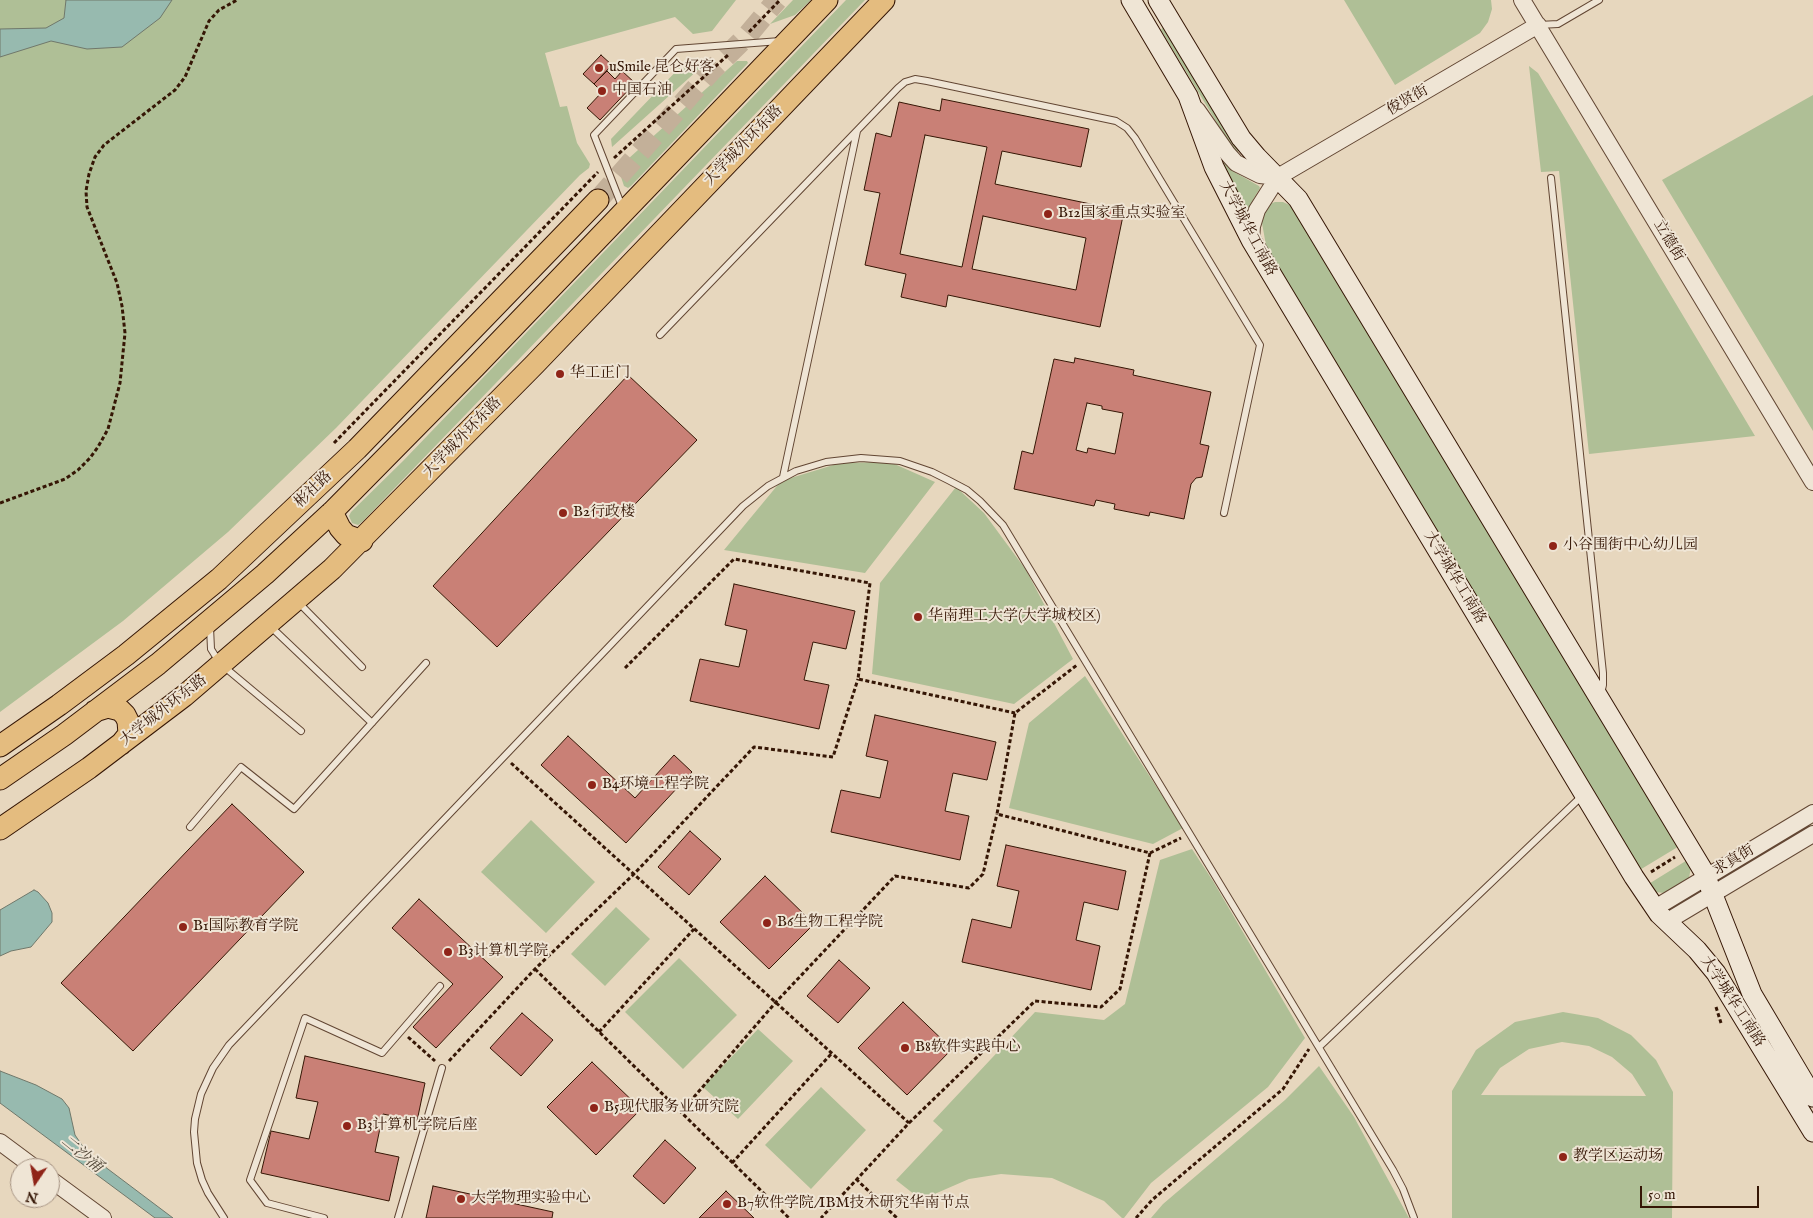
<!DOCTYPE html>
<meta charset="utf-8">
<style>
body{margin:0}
#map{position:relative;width:1813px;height:1218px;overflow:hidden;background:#e7d7be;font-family:"IM FELL English",serif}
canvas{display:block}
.north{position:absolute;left:10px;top:1158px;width:50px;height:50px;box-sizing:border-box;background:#efe5d5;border:1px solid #a59282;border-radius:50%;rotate:192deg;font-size:14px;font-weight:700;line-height:20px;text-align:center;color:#351605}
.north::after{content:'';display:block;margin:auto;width:18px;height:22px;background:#8f2418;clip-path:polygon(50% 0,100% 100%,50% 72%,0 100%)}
.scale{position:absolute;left:1640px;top:1186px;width:119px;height:22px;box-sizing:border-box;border:2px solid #351605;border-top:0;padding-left:6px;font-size:15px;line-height:18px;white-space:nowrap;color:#351605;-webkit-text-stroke:4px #efe5d5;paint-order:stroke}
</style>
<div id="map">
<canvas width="1813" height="1218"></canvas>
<div class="north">N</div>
<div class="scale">50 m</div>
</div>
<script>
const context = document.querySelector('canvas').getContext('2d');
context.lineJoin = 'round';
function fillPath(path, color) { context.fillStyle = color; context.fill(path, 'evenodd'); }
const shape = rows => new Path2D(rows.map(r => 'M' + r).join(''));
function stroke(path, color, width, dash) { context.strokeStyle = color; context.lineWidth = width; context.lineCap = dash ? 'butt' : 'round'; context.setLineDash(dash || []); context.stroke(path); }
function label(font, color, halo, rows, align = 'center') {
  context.font = font + ' "IM FELL English","Noto Serif SC",serif'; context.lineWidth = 4; context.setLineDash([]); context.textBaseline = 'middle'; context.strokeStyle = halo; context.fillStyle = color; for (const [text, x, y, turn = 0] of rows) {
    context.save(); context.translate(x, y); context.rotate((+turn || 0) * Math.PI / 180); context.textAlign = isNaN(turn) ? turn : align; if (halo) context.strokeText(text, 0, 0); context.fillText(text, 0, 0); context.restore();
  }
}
fillPath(shape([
 [0,0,736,0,712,31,693,34,675,17,545,53,560,107,567,106,577,143,590,164,589,168,580,175,336,428,228,532,123,621,0,712],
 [793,0,811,0,795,15,770,24],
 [846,0,865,0,363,521,358,525,352,523,349,516,351,512,403,461],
 [1344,0,1491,0,1492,9,1488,22,1480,33,1395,85],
 [1163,27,1166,29,1239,150,1237,153,1235,153,1161,30],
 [708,61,612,147,611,139,684,63,688,62],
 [737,61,747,61,748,63,631,186,628,188,624,186,618,168],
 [1529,66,1538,73,1755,436,1589,454,1559,171,1541,172],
 [1813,95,1813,431,1662,180],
 [1216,153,1236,173,1259,186,1260,188,1254,198,1248,215],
 [1275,202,1283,202,1294,207,1681,845,1638,871,1267,251,1262,223,1264,214,1270,204],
 [890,462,935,482,865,573,724,550,781,481,840,463],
 [956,487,984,513,1026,570,1073,659,1014,704,872,674,880,583],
 [1085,676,1183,828,1153,844,1009,808,1029,723],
 [531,820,595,882,546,933,481,872],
 [1192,849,1213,881,1305,1038,1268,1087,1151,1183,1124,1218,1122,1218,1104,1201,1052,1178,1001,1174,969,1179,930,1196,924,1202,896,1180,943,1130,933,1121,1035,1012,1104,1020,1125,1004,1160,860],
 [1689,859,1691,867,1689,878,1665,893,1654,892,1647,885],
 [616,907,650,939,605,986,571,954],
 [679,958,737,1015,683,1069,625,1012],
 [1563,1012,1598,1018,1631,1035,1656,1060,1673,1092,1672,1218,1452,1218,1452,1091,1476,1050,1515,1022],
 [1562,1042,1589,1046,1612,1057,1632,1074,1646,1096,1481,1095,1500,1068,1529,1049],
 [758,1029,793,1061,738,1119,703,1087],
 [1319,1066,1354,1117,1409,1218,1151,1218,1163,1204,1285,1100],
 [821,1087,866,1130,811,1189,765,1145]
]), '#afbf96');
const water = shape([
 [66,0,172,0,160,18,122,47,87,49,51,41,0,57,0,29,46,28,64,18,66,0],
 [34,890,38,892,48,903,52,913,52,922,31,947,11,951,0,956,0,910,34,890],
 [0,1071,36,1085,62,1099,69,1108,75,1135,88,1154,173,1218,155,1218,0,1103,0,1071]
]);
fillPath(water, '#97baaf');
stroke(water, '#70786b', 1);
const building = shape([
 [601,55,612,65,594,84,583,74,601,55],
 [607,71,615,79,622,71,635,83,600,120,587,108,602,92,594,84,607,71],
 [942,99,1089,129,1081,167,1002,151,995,184,1124,211,1100,327,948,295,946,307,901,297,906,274,865,265,880,193,864,190,876,133,891,137,899,102,940,111,942,99],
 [925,135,987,147,962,267,900,254,925,135],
 [983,216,1086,238,1076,290,972,269,983,216],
 [1075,358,1134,370,1133,375,1211,392,1200,444,1209,446,1202,477,1196,478,1191,484,1184,519,1150,512,1149,516,1114,509,1115,504,1096,500,1094,506,1014,489,1022,451,1033,454,1054,359,1074,363,1075,358],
 [1087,403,1102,406,1102,409,1123,413,1115,454,1088,448,1087,453,1076,450,1087,403],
 [628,375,697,440,497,647,433,586,628,375],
 [734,584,855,611,846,649,813,642,804,680,829,685,819,729,690,701,700,659,739,667,747,630,725,625,734,584],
 [875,715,996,742,987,780,953,773,945,811,969,816,960,860,831,832,841,790,880,798,888,761,866,756,875,715],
 [568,736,635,798,674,755,692,772,626,843,541,765,568,736],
 [232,804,304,872,133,1051,61,983,232,804],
 [690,831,721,859,689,895,658,867,690,831],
 [1006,845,1126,871,1118,910,1084,902,1076,940,1100,946,1091,990,962,962,972,919,1011,928,1019,891,997,886,1006,845],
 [765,876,814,924,769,969,720,922,765,876],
 [419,899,503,977,436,1048,413,1027,453,984,392,928,419,899],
 [839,960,870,988,838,1023,807,996,839,960],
 [903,1002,952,1049,907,1095,858,1048,903,1002],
 [522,1013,553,1040,521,1076,490,1048,522,1013],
 [305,1056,425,1083,417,1121,383,1114,375,1152,399,1157,389,1201,261,1173,271,1131,309,1139,318,1102,296,1098,305,1056],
 [592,1062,641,1109,596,1155,547,1107,592,1062],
 [665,1140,696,1168,664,1204,633,1176,665,1140],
 [433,1186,553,1212,552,1218,426,1218,433,1186],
 [726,1191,754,1218,699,1218,726,1191]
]);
fillPath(building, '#c98076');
stroke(building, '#351605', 1);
stroke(shape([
 [598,200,711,71,747,36,777,0]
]), '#c3b099', 21, [21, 11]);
const service = shape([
 [1539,25,1558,24,1599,0],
 [1551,178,1603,673,1603,685,1601,694],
 [623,209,594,135,676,49,780,41],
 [660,335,898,88,905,82,915,79,927,81,1116,121,1127,128,1135,138,1260,345,1224,513],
 [783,477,857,131],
 [298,602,362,667],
 [270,626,372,723],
 [210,627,211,649,216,657,222,665,301,731],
 [190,827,241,767,294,809,426,663],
 [1319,1047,1583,795],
 [224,1218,208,1193,202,1180,197,1163,194,1132,195,1119,201,1094,213,1068,229,1045,743,506,768,486,796,471,826,462,861,458,900,461,932,472,948,480,967,490,980,501,1003,525,1393,1170,1403,1189,1414,1218],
 [324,1218,267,1203,250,1180,305,1018,382,1053,440,986],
 [398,1218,442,1068]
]);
const tertiary = shape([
 [1522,0,1813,482],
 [1197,110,1227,153,1236,163,1260,175,1278,177],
 [1251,241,1252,226,1257,210,1278,177,1538,25],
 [1655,908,1813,813],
 [1666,922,1813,834],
 [0,1142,35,1168],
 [50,1179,103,1218]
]);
const secondary = shape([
 [1131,0,1188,96,1214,167,1251,240,1634,877,1659,914,1697,950,1716,973,1813,1132],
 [1158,0,1241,138,1257,157,1298,199,1704,872,1752,994,1813,1097]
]);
const primary = shape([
 [332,512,340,528,346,535,362,541],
 [95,711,108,707,120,710,125,715,128,721,129,734,121,744],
 [0,746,59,705,126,655,219,579,357,449,598,200],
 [0,779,64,735,158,664,265,574,332,512,475,367,827,0],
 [0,829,89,768,184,696,332,569,535,364,884,0]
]);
stroke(service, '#624633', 8);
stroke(tertiary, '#624633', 18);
stroke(secondary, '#351605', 21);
stroke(primary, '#351605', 23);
stroke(shape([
 [749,32,780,0],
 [614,158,728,55],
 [334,443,598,172],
 [0,503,65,479,78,470,90,458,98,447,108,429,120,383,125,333,122,306,117,283,87,207,86,191,89,174,95,157,104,145,175,90,185,77,209,21,219,10,237,0],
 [625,668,734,559,870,583,858,679,1015,713],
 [511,763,909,1123,821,1218],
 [1150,853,1181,838],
 [1651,872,1675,857],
 [535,969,789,1218],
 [1716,1007,1721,1023],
 [599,1032,694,929],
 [408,1037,435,1061],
 [449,1061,535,969,634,874,754,747,833,757,858,679],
 [681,1112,776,1002,895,876,969,888,983,874,997,814],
 [909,1123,1035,1001,1101,1007,1120,989,1150,853,997,814,1015,713,1077,665],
 [732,1163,832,1053],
 [856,1179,897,1218],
 [1136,1218,1152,1200,1283,1089,1309,1049]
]), '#351605', 3, [4, 2.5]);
stroke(service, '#efe5d5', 6);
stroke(tertiary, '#efe5d5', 16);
stroke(secondary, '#efe5d5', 19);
stroke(primary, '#e4bc7f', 21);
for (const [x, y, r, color] of [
 [599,68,5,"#8f2418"],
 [602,91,5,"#8f2418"],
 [1048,214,5,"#8f2418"],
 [560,374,5,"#8f2418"],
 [563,513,5,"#8f2418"],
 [1553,546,5,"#8f2418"],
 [918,617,5,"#8f2418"],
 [592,785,5,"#8f2418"],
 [767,923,5,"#8f2418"],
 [183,927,5,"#8f2418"],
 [448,952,5,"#8f2418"],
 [905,1048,5,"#8f2418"],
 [594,1108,5,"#8f2418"],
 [347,1126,5,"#8f2418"],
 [1563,1157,5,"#8f2418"],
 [461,1199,5,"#8f2418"],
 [727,1204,5,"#8f2418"]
]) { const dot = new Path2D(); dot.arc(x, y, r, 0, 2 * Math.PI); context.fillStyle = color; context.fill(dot); stroke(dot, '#efe5d5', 2); }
label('15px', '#351605', '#efe5d5', [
 ["uSmile 昆仑好客",609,68],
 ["中国石油",612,91],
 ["B12国家重点实验室",1058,214],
 ["华工正门",570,374],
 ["B2行政楼",573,513],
 ["小谷围街中心幼儿园",1563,546],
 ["华南理工大学(大学城校区)",928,617],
 ["B4环境工程学院",602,785],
 ["B6生物工程学院",777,923],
 ["B1国际教育学院",193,927],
 ["B3计算机学院",458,952],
 ["B8软件实践中心",915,1048],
 ["B5现代服务业研究院",604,1108],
 ["B3计算机学院后座",357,1126],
 ["教学区运动场",1573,1157],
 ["大学物理实验中心",471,1199],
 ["B7软件学院/IBM技术研究华南节点",737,1204]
], 'left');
label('15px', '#351605', '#efe5d5', [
 ["俊贤街",1408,101,-30],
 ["大学城外环东路",744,146,-46],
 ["大学城华工南路",1247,229,62],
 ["立德街",1668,241,59],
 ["大学城外环东路",463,438,-46],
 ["彬社路",314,490,-44],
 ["大学城华工南路",1454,578,59],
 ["大学城外环东路",164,711,-38],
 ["求真街",1734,861,-31],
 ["大学城华工南路",1732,1002,57]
]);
label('italic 16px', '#524738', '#efe5d5', [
 ["二沙涌",81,1155,39]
]);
</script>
